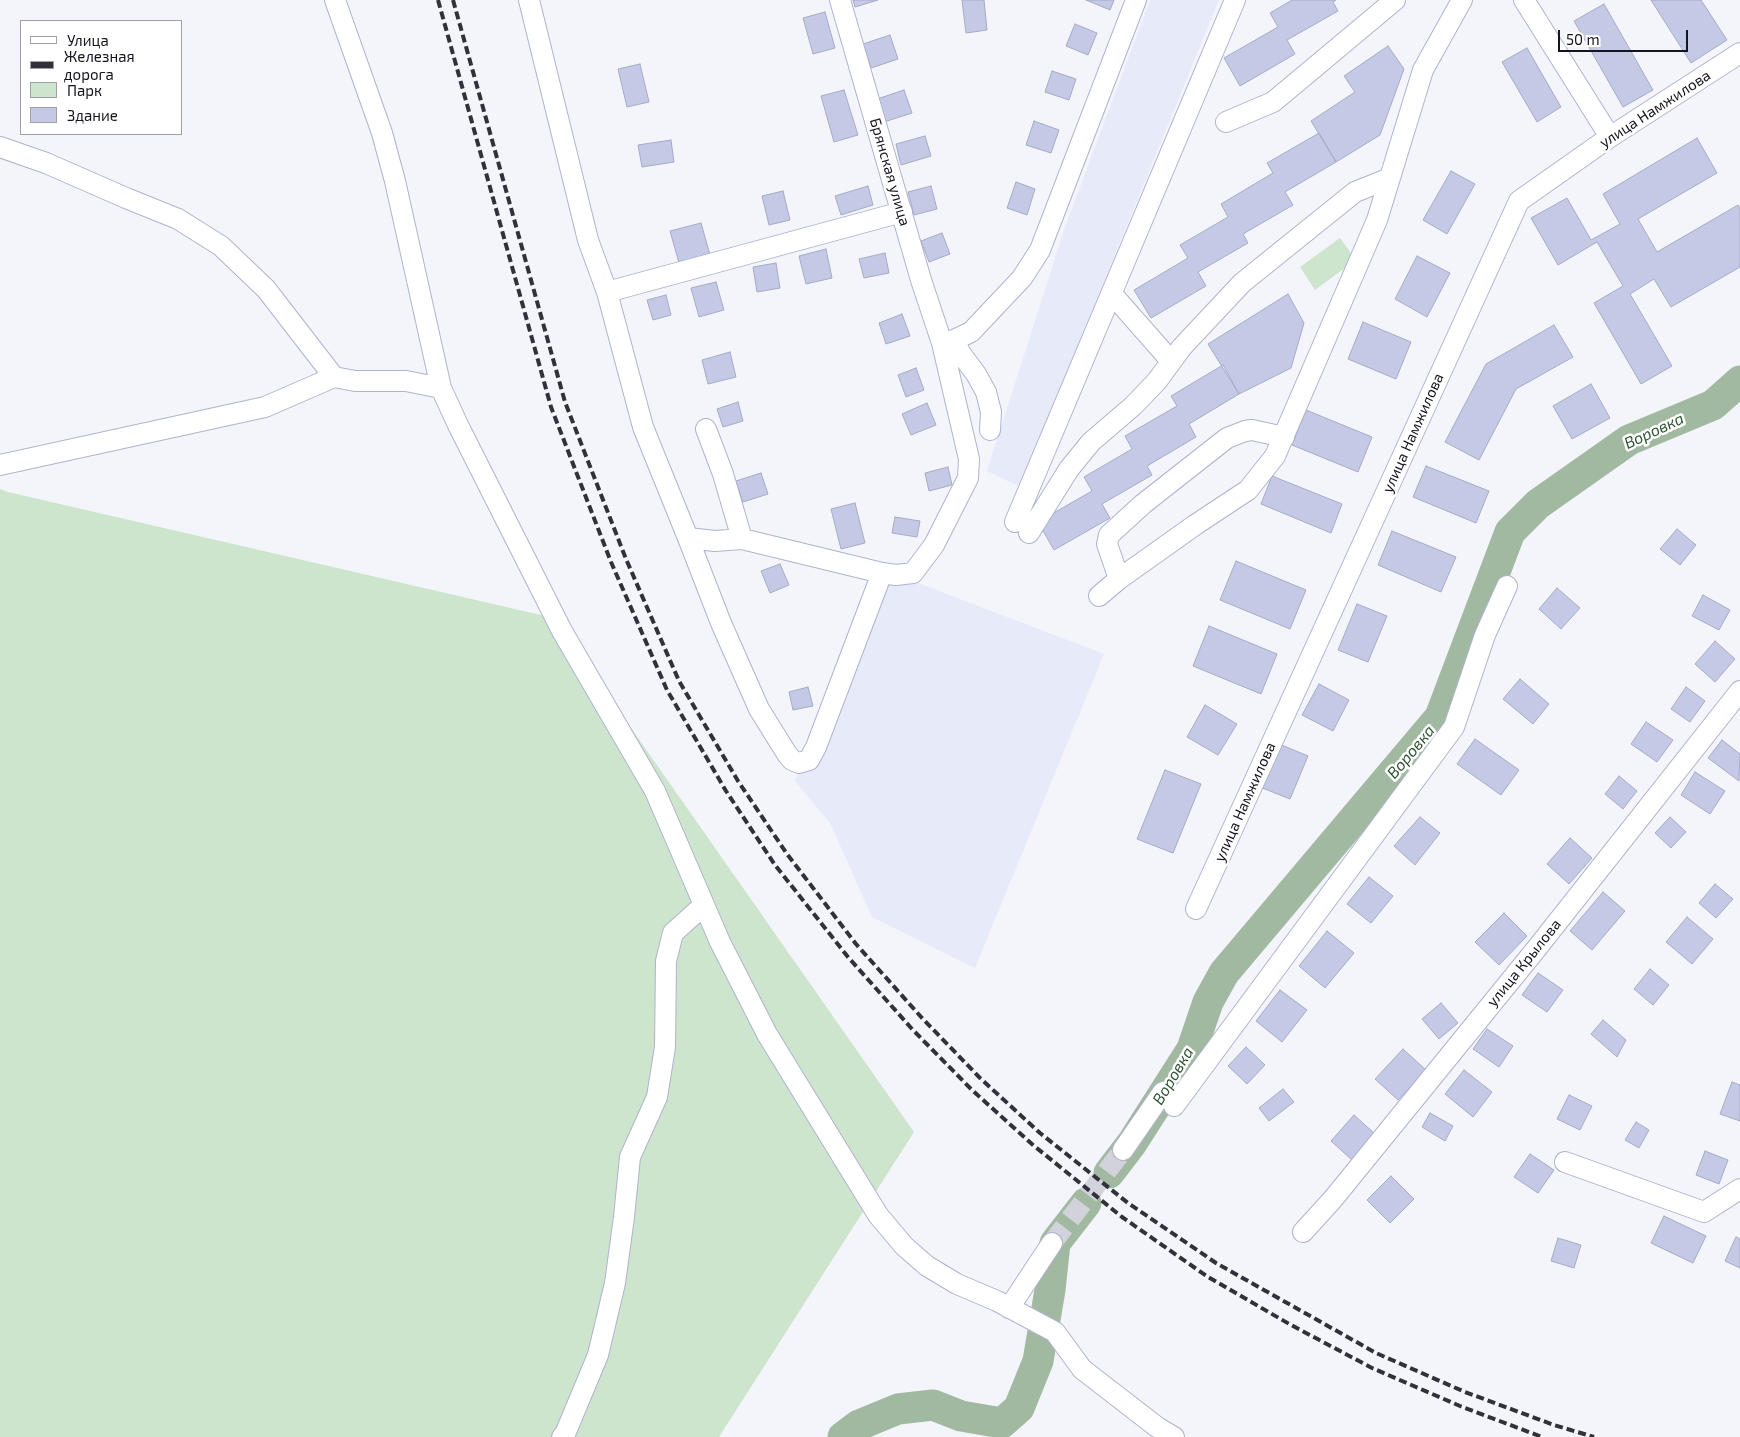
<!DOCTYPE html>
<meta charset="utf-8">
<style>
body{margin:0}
#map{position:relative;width:1740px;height:1437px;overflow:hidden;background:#f4f5fb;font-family:"Exo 2",sans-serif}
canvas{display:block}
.legend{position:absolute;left:20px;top:20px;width:162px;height:115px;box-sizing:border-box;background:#fff;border:1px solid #a1a1a5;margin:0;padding:6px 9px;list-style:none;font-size:15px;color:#14151f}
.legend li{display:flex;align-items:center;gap:10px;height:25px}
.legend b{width:25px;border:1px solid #a1a1a5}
.scale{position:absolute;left:1558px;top:30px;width:130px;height:22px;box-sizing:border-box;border:2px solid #14151f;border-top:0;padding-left:6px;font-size:15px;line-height:18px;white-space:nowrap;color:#14151f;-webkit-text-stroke:4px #fff;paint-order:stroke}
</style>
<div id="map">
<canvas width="1740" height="1437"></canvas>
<ul class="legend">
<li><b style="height:6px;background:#fff"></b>Улица</li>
<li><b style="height:6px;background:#30313b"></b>Железная дорога</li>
<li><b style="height:14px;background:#cee5cd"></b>Парк</li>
<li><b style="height:14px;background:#c4c9e6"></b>Здание</li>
</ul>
<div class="scale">50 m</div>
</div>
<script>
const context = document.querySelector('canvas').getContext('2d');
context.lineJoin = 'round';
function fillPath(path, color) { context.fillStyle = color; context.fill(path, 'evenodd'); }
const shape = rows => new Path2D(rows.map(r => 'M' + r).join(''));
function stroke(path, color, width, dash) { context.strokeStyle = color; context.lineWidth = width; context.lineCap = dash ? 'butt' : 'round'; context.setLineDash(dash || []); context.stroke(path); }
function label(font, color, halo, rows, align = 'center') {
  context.font = font + ' "Exo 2",sans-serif'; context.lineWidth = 5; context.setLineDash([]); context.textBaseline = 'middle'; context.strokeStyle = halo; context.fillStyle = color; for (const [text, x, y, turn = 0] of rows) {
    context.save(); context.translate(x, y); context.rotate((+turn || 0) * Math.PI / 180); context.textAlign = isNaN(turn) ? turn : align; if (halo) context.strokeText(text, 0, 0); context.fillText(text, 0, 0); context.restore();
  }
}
fillPath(shape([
 [1150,0,1219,0,1020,487,987,471,1065,227],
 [884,570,1104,654,975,968,872,917,830,823,795,781]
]), '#e7eaf9');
fillPath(shape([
 [1340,238,1356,260,1315,290,1300,267],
 [0,489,8,492,554,618,914,1132,719,1437,0,1437]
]), '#cee5cd');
stroke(shape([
 [1109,1173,1132,1143,1192,1049,1208,1002,1224,973,1440,717,1510,532,1538,504,1629,440,1713,405,1740,381],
 [843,1437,859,1425,898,1409,933,1405,961,1416,1002,1423,1019,1408,1038,1361,1050,1290,1055,1243,1086,1203]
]), '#a2b9a1', 31);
const building = shape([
 [853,0,878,0,855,7,853,0],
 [962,0,984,0,987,30,966,33,962,0],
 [1086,0,1114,0,1110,10,1086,0],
 [1292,0,1336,0,1333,2,1338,11,1287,40,1295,54,1240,86,1224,58,1278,27,1270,13,1292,0],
 [1651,0,1701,0,1727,40,1691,63,1651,0],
 [1604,4,1653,90,1623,107,1574,21,1604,4],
 [825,12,835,48,813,54,803,18,825,12],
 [1075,24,1097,33,1088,55,1066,46,1075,24],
 [890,35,898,59,871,68,863,44,890,35],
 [1388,46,1404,69,1380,135,1336,162,1311,121,1355,92,1344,76,1388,46],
 [1527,48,1561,107,1537,122,1502,62,1527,48],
 [640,64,649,102,627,107,618,69,640,64],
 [1052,71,1076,79,1069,100,1045,92,1052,71],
 [844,90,858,135,834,142,821,96,844,90],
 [904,90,912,113,884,122,877,99,904,90],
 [1034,121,1059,130,1051,153,1026,145,1034,121],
 [1319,133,1336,162,1285,192,1293,205,1243,234,1248,243,1198,272,1206,286,1151,318,1134,290,1188,258,1180,245,1228,217,1221,204,1273,173,1267,163,1319,133],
 [925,136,931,156,901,165,896,144,925,136],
 [1697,138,1717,173,1638,219,1657,252,1738,205,1740,209,1740,267,1671,307,1654,279,1630,294,1672,366,1641,384,1594,303,1623,286,1597,242,1558,265,1531,218,1567,198,1591,240,1620,224,1603,194,1697,138],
 [671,140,674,162,642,167,638,145,671,140],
 [1451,171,1475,184,1447,234,1423,220,1451,171],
 [1016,182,1035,189,1027,215,1007,208,1016,182],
 [868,186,873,205,841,215,835,196,868,186],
 [931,186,937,209,914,215,908,192,931,186],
 [783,191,790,220,769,225,762,196,783,191],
 [701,223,710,255,679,263,670,231,701,223],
 [942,233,950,254,929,262,921,241,942,233],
 [826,249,832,278,806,284,799,256,826,249],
 [885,253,889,273,864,278,859,259,885,253],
 [1417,256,1450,273,1427,317,1395,299,1417,256],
 [776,263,780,288,757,292,753,267,776,263],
 [716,282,724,310,699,317,691,288,716,282],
 [1288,294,1304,323,1291,368,1239,394,1208,344,1288,294],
 [666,295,671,315,653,320,647,300,666,295],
 [902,314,910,336,886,344,879,323,902,314],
 [1363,322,1411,342,1396,379,1348,359,1363,322],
 [1554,325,1573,357,1516,389,1479,460,1445,442,1486,364,1554,325],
 [730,352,736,377,708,384,702,360,730,352],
 [1223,365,1239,394,1189,424,1196,437,1147,466,1152,475,1102,504,1110,518,1054,550,1038,522,1092,491,1084,477,1132,449,1125,436,1177,406,1171,396,1223,365],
 [916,368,924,390,906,397,898,375,916,368],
 [1591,384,1610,418,1572,439,1553,406,1591,384],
 [738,402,743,421,723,427,717,409,738,402],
 [927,403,936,425,911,435,902,414,927,403],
 [1306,410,1372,437,1358,472,1292,445,1306,410],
 [1426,466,1489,491,1476,523,1413,497,1426,466],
 [948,467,952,485,929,491,925,473,948,467],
 [761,473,768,494,743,502,736,481,761,473],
 [1272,476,1342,504,1331,533,1261,504,1272,476],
 [855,503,865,543,841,549,831,509,855,503],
 [895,517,920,521,917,537,892,533,895,517],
 [1677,529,1696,545,1680,565,1660,549,1677,529],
 [1392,531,1456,557,1441,592,1378,565,1392,531],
 [1236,561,1306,590,1290,629,1220,600,1236,561],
 [780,564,789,585,770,593,761,571,780,564],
 [1557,588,1580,608,1561,629,1539,609,1557,588],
 [1703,595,1730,610,1719,630,1692,616,1703,595],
 [1357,604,1387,616,1368,662,1338,650,1357,604],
 [1209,626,1277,654,1261,694,1193,666,1209,626],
 [1715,641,1735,659,1715,682,1695,664,1715,641],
 [1520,679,1549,704,1533,724,1503,699,1520,679],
 [1319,684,1349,700,1333,731,1302,715,1319,684],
 [808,687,813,706,793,710,789,692,808,687],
 [1686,687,1705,701,1690,722,1671,709,1686,687],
 [1205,705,1237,724,1218,755,1187,737,1205,705],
 [1646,722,1673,740,1657,762,1631,744,1646,722],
 [1475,739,1519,770,1501,795,1457,764,1475,739],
 [1722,740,1740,754,1739,781,1708,758,1722,740],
 [1272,741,1308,756,1290,799,1255,785,1272,741],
 [1165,770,1201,784,1173,853,1137,839,1165,770],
 [1695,772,1725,791,1710,814,1681,795,1695,772],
 [1619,776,1637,791,1623,809,1605,794,1619,776],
 [1420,817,1440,833,1415,865,1394,846,1420,817],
 [1670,817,1686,832,1671,848,1655,833,1670,817],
 [1570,838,1592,858,1569,884,1547,864,1570,838],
 [1369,877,1393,896,1371,923,1347,904,1369,877],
 [1715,884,1733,899,1716,918,1699,903,1715,884],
 [1603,892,1625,911,1592,950,1570,931,1603,892],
 [1504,913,1527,936,1499,965,1475,942,1504,913],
 [1687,917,1713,939,1692,964,1666,942,1687,917],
 [1327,931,1354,953,1325,988,1299,966,1327,931],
 [1650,969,1669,985,1653,1005,1634,989,1650,969],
 [1538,973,1563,990,1547,1012,1522,995,1538,973],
 [1280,990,1307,1010,1282,1042,1256,1021,1280,990],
 [1441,1003,1458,1023,1439,1039,1422,1019,1441,1003],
 [1603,1020,1626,1040,1617,1057,1591,1034,1603,1020],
 [1487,1029,1513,1046,1499,1067,1473,1049,1487,1029],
 [1246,1047,1265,1065,1247,1084,1228,1066,1246,1047],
 [1403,1049,1426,1070,1398,1100,1375,1079,1403,1049],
 [1464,1070,1492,1092,1473,1117,1445,1094,1464,1070],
 [1732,1082,1740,1085,1740,1121,1720,1114,1732,1082],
 [1283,1089,1294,1102,1269,1121,1259,1108,1283,1089],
 [1569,1095,1592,1106,1580,1130,1557,1119,1569,1095],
 [1430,1113,1453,1126,1445,1141,1422,1127,1430,1113],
 [1354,1115,1375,1134,1352,1160,1331,1141,1354,1115],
 [1636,1122,1649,1130,1639,1148,1625,1140,1636,1122],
 [1705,1151,1728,1160,1719,1184,1696,1175,1705,1151],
 [1530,1154,1554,1170,1538,1193,1514,1177,1530,1154],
 [1391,1176,1414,1199,1390,1223,1367,1200,1391,1176],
 [1664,1216,1706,1236,1693,1263,1651,1243,1664,1216],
 [1736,1237,1740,1239,1740,1268,1725,1261,1736,1237],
 [1558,1238,1581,1245,1574,1268,1551,1261,1558,1238]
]);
fillPath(building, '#c4c9e6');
stroke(building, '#a5aac6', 1);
stroke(shape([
 [1052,1243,1123,1150]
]), '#d2d3da', 20, [20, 10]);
const minor = shape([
 [335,0,382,133,395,181,441,388,458,425,562,631,655,791,720,942,767,1034,878,1215,904,1246,927,1266,957,1284,997,1301,1055,1332,1082,1369,1157,1427,1174,1437],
 [529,0,588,240,607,292,643,427,688,538,715,541,742,539,882,573,896,575,913,573,934,545,968,478,969,459,942,343,921,280,840,0],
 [1524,0,1610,137],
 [1226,122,1273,102,1395,0],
 [0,147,46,163,126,198,178,219,221,246,266,289,334,377],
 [607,292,902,212],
 [1112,294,1171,361],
 [954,340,961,354,976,374,986,392,991,412,990,430],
 [942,343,954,340,971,332,1022,278,1040,250,1136,0],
 [706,429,723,474,742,539],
 [0,465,265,407,334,377,355,381,406,381,441,388],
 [1015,522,1235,0],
 [1029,533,1069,469,1091,442,1133,406,1157,381,1182,347,1242,283,1355,192,1390,178],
 [688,538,721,623,759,709,787,754,792,760,799,763,809,760,816,747,882,573],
 [1119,579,1107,544,1109,535,1143,504,1227,438,1245,431,1252,430,1284,437],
 [1099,596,1119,579,1195,525,1248,490,1275,456,1377,220,1423,70,1462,0],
 [1196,909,1519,201,1610,137,1740,53],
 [1174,1106,1454,727,1485,635,1507,586],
 [1123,1150,1163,1092],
 [1565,1162,1704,1212,1740,1189],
 [1303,1232,1333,1199,1537,948,1740,691],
 [1009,1308,1052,1243],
 [562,1437,565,1434,598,1355,615,1283,624,1217,630,1157,657,1097,665,1047,666,961,673,933,704,905]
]);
stroke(minor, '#aeb3cf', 22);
stroke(minor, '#fff', 20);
stroke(shape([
 [438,0,551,407,611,562,667,690,726,791,775,865,848,957,912,1029,972,1090,1033,1145,1122,1217,1208,1277,1291,1325,1372,1368,1460,1406,1542,1437],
 [453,0,565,402,626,559,679,681,738,781,787,854,856,944,922,1018,980,1078,1040,1133,1128,1203,1216,1263,1376,1353,1465,1392,1554,1425,1594,1437]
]), '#30313b', 4, [8, 4]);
label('15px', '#14151f', '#fff', [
 ["улица Намжилова",1655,109,-33],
 ["Брянская улица",890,172,74],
 ["улица Намжилова",1413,433,-66],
 ["улица Намжилова",1245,802,-66],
 ["улица Крылова",1524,963,-51]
]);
label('italic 16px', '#315633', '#fff', [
 ["Воровка",1654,431,-25],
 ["Воровка",1411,752,-50],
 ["Воровка",1173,1076,-59]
]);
</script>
